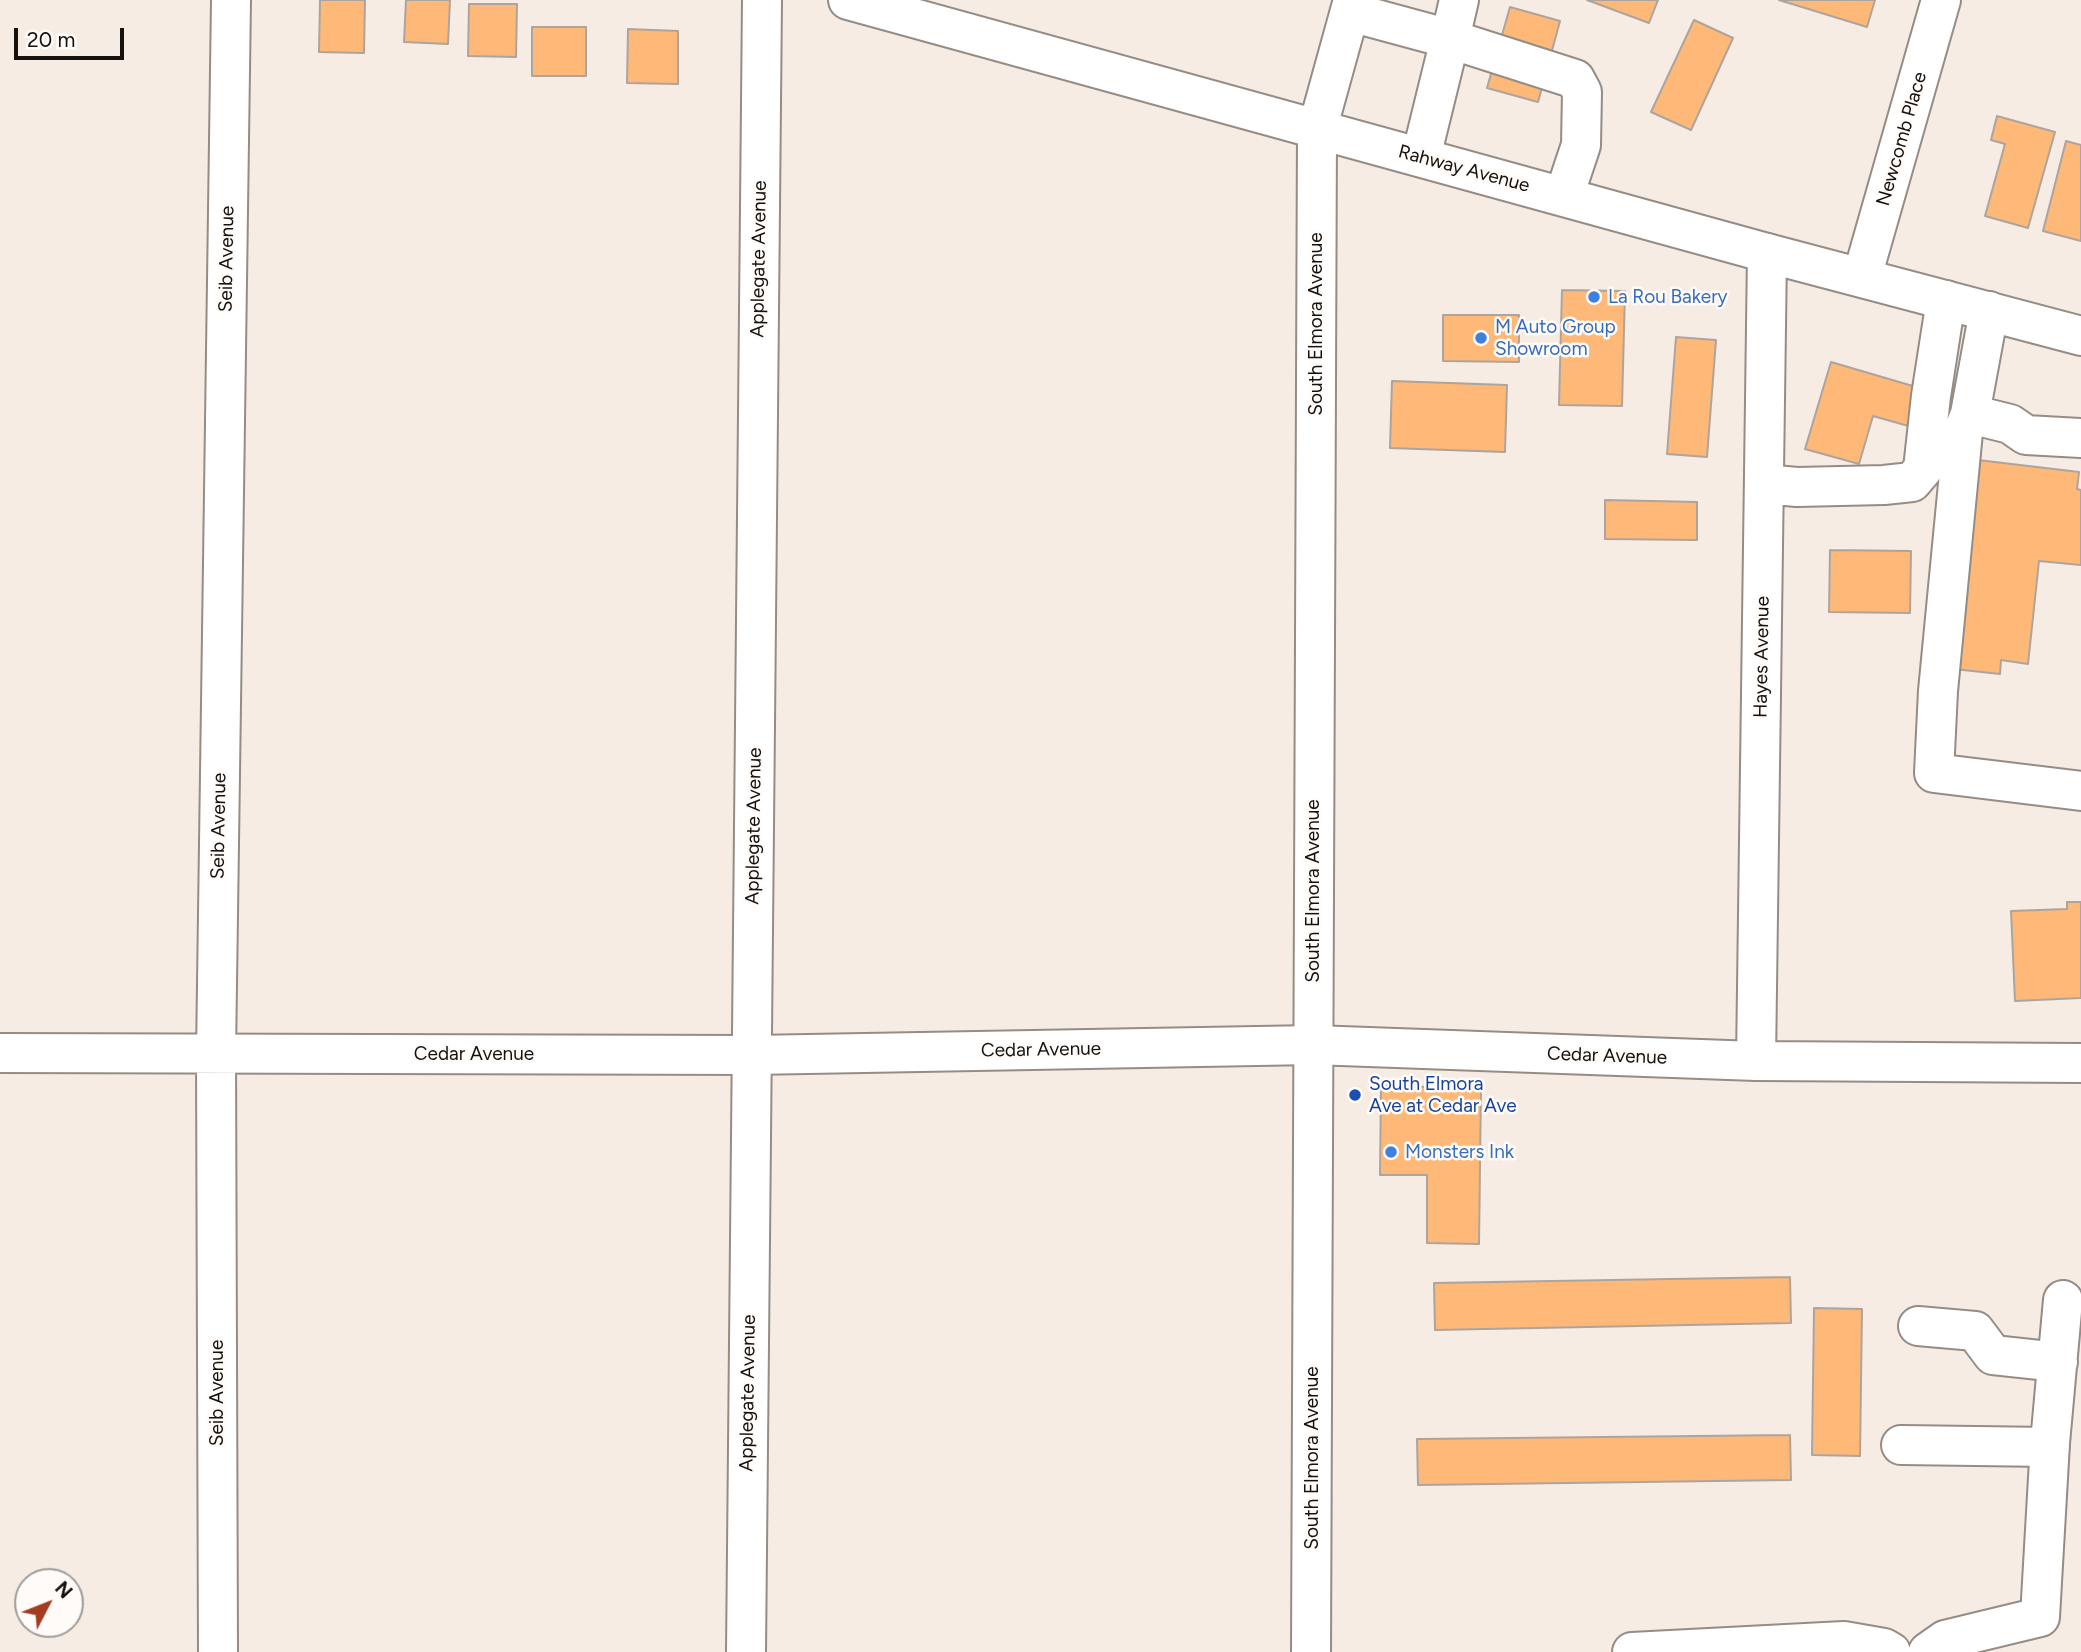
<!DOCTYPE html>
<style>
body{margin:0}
#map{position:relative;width:2081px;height:1652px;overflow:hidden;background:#f6ece4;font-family:Figtree,sans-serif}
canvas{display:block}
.north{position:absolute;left:14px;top:1568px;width:70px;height:70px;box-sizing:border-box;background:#fffbf8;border:2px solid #a19d9a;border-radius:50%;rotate:48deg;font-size:19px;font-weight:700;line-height:28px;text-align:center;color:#14110e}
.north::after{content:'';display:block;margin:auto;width:24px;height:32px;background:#a43c21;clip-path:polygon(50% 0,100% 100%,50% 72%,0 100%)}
.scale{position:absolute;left:14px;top:28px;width:110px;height:32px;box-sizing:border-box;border:4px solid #14110e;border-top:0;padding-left:9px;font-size:21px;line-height:24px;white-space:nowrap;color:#14110e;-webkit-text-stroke:5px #fffbf8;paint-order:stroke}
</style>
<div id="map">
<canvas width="2081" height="1652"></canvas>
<div class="north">N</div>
<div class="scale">20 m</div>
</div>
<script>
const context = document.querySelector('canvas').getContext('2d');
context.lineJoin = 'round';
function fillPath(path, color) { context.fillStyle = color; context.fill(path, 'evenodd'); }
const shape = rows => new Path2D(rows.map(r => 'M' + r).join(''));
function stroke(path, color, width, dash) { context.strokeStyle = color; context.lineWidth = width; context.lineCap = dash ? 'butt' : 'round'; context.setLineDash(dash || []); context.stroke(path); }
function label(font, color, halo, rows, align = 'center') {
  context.font = font + ' Figtree,sans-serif'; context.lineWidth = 5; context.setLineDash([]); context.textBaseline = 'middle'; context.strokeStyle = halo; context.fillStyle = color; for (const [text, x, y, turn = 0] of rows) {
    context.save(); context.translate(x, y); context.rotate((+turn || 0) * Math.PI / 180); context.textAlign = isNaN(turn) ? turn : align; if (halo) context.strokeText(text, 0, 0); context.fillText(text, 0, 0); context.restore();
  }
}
const building = shape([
 [320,0,365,0,364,53,319,52,320,0],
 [406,0,450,0,448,44,404,42,406,0],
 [1587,0,1658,0,1649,23,1587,0],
 [1779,0,1875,0,1867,27,1779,0],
 [469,4,517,4,516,57,468,56,469,4],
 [1510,7,1560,21,1538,102,1487,88,1510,7],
 [1694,20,1733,38,1691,130,1651,112,1694,20],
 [532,27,586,27,586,76,532,76,532,27],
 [628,29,678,31,678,84,627,83,628,29],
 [1997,116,2055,132,2028,228,1985,216,2005,144,1991,140,1997,116],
 [2066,141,2081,145,2081,241,2043,231,2066,141],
 [1562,290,1625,291,1622,406,1559,405,1562,290],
 [1443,315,1519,315,1519,362,1443,361,1443,315],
 [1676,337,1716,340,1707,457,1667,454,1676,337],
 [1831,362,1923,389,1912,427,1873,416,1859,464,1805,449,1831,362],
 [1392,381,1507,385,1505,452,1390,448,1392,381],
 [1978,460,2079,472,2077,489,2081,490,2081,565,2039,561,2028,664,2001,660,2000,674,1954,669,1978,460],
 [1605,500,1697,502,1697,540,1605,539,1605,500],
 [1830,550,1911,551,1910,613,1829,612,1830,550],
 [2067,902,2081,902,2081,998,2015,1001,2011,911,2067,909,2067,902],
 [1381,1086,1481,1088,1479,1244,1427,1243,1427,1175,1380,1175,1381,1086],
 [1790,1277,1791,1323,1435,1330,1434,1283,1790,1277],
 [1814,1308,1862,1309,1860,1456,1812,1455,1814,1308],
 [1790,1435,1791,1480,1418,1485,1417,1439,1790,1435]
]);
fillPath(building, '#feb979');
stroke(building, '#ada49d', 2);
const minor = shape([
 [1459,0,1450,39,1575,79,1582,92,1581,145,1564,196],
 [1350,12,1450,39,1421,157],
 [1862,277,1941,0],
 [1989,311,1970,414,1963,432,1938,691,1934,773,2081,791],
 [1970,414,2010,424,2026,435,2081,438],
 [1764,484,1797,487,1884,485,1912,482,1923,469,1931,396,1946,300],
 [0,1053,752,1055,1313,1045,1756,1061,2081,1063],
 [1756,1061,1767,253],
 [1918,1326,1975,1331,1993,1355,2058,1362],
 [1901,1445,2050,1447],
 [218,1652,216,1054,231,0],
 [746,1652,762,0],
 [1632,1652,1844,1641,1884,1648,1891,1652],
 [1928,1652,1945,1640,2040,1617,2050,1443,2063,1300]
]);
const major = shape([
 [848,0,1767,253,2081,336],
 [1311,1652,1317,130,1353,0]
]);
stroke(minor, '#948c85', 42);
stroke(major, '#948c85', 42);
stroke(minor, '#fff', 38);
stroke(major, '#fff', 38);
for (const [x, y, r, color] of [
 [1594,297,7,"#3f7fe0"],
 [1481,338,7,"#3f7fe0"],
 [1355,1095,7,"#1a4fb4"],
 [1391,1152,7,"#3f7fe0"]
]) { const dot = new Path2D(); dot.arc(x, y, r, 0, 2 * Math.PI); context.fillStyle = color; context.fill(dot); stroke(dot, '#fffbf8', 2.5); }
label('19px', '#14110e', '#fffbf8', [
 ["Newcomb Place",1902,139,-74],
 ["Rahway Avenue",1464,169,15],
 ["Seib Avenue",227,259,-89],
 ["Applegate Avenue",759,259,-89],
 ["South Elmora Avenue",1316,324,-90],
 ["Hayes Avenue",1762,657,-89],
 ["Seib Avenue",219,826,-89],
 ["Applegate Avenue",754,826,-89],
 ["South Elmora Avenue",1313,891,-90],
 ["Cedar Avenue",1041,1050,-1],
 ["Cedar Avenue",474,1054],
 ["Cedar Avenue",1607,1056,2],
 ["Seib Avenue",217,1393,-90],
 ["Applegate Avenue",748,1393,-89],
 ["South Elmora Avenue",1312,1458,-90]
]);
label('19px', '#366cbe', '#fffbf8', [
 ["La Rou Bakery",1608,297],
 ["M Auto Group",1495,327],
 ["Showroom",1495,349],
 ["Monsters Ink",1405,1152]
], 'left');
label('19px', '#164399', '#fffbf8', [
 ["South Elmora",1369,1084],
 ["Ave at Cedar Ave",1369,1106]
], 'left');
</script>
